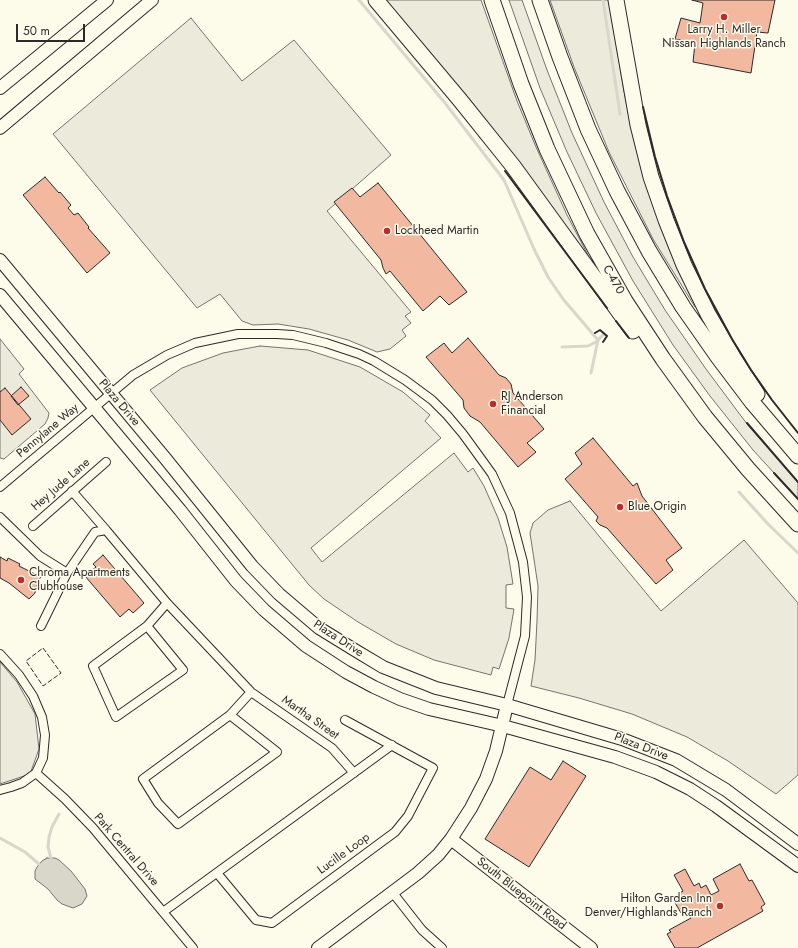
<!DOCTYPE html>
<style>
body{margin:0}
#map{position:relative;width:798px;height:948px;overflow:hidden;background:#fdfbea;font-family:Jost,sans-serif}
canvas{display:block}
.scale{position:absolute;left:16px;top:24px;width:69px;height:18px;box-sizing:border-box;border:2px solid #2b2b2b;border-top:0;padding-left:5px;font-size:12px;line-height:14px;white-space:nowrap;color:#2b2b2b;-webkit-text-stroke:3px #fdfbea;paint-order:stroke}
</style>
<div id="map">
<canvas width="798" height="948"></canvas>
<div class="scale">50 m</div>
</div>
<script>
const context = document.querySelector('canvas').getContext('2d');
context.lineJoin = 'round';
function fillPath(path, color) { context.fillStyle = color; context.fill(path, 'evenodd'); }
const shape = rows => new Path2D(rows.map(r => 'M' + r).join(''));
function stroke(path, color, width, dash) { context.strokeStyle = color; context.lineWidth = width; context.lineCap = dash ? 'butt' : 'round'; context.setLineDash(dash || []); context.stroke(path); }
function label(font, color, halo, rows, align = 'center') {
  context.font = font + ' Jost,sans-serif'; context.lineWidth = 3; context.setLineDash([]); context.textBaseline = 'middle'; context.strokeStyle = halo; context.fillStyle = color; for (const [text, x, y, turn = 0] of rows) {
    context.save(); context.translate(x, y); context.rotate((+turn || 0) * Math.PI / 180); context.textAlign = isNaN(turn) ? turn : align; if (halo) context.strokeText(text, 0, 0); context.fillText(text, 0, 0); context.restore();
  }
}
const green = shape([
 [385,0,481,0,517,101,536,147,567,215,590,259,588,260,385,0],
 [509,0,522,0,547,70,572,133,604,202,633,257,665,310,706,369,747,424,798,482,798,499,753,450,710,396,673,345,633,281,596,213,567,152,540,88,509,0],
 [550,0,609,0,624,91,630,122,640,161,696,306,695,307,653,239,609,152,574,67,550,0],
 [0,662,17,682,35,714,39,749,30,774,0,784,0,662]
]);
fillPath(green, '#ecebdb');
stroke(green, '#74746e', 1);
const parking = shape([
 [191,18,242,81,294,40,391,155,327,211,411,312,405,316,411,323,402,330,406,336,390,349,377,352,348,340,309,329,278,324,253,325,242,321,220,294,197,308,53,134,191,18],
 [0,339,24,369,19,374,49,413,48,418,45,424,4,459,0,458,0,339],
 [260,346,308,350,360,367,403,392,430,415,425,421,441,438,311,548,322,562,454,453,468,472,473,468,484,486,498,518,507,547,513,584,506,585,506,608,514,609,509,638,499,669,493,667,491,675,434,660,396,644,358,622,324,599,309,585,150,390,182,368,223,353,260,346],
 [570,501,661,611,744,540,798,603,798,775,776,794,728,761,687,737,632,714,579,698,531,686,535,660,537,621,538,586,530,533,533,523,548,510,570,501]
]);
fillPath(parking, '#eceadb');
stroke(parking, '#74746e', 1);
const water = shape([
 [47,858,55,858,59,860,71,871,85,889,87,896,82,904,73,908,62,904,57,900,48,889,35,879,35,871,37,867,42,861,47,858]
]);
fillPath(water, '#d8d7c9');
stroke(water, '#74746e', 1);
stroke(shape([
 [359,0,445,103,504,180,534,249,548,277,563,299,598,340,591,373],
 [603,0,620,114],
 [562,347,588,346,596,342,604,334],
 [739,492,768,524,798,553],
 [0,838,25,852,39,864],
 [51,858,48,847,49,837,52,827,59,814]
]), '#d8d7c9', 3);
const building = shape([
 [692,0,775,0,768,33,757,32,751,73,693,62,695,43,675,39,681,18,700,23,703,3,692,0],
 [45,177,59,193,60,192,71,205,68,208,74,215,78,213,89,227,88,228,110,253,87,273,23,195,45,177],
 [378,183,467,292,449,305,440,296,423,311,390,271,386,274,383,268,381,260,334,202,352,188,360,197,378,183],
 [468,338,499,375,506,378,511,384,513,393,544,429,527,443,536,452,518,467,480,422,470,416,464,408,463,400,426,357,444,343,452,353,468,338],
 [21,387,29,396,18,405,11,396,21,387],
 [5,388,31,419,12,435,0,420,0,392,5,388],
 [593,438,633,486,637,483,642,496,682,548,666,560,673,570,656,584,607,528,600,525,596,521,598,517,565,479,582,464,575,453,593,438],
 [103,555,144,603,133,613,129,609,120,617,85,576,96,567,93,564,103,555],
 [0,557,7,561,8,558,20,564,19,566,41,577,37,582,35,593,29,599,9,583,0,578,0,557],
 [563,761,586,776,529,867,485,839,530,767,551,780,563,761],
 [740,864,749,881,752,880,765,904,761,907,763,911,697,948,675,948,667,934,671,932,669,930,691,918,687,910,681,913,674,901,680,898,678,894,683,891,674,875,685,869,694,886,699,883,701,888,706,885,711,895,719,891,713,879,740,864]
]);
fillPath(building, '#f2b8a0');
stroke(building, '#2b2b2b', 1);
const street = shape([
 [0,487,133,375,167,355,195,343,238,334,277,334,293,335,326,343,359,354,374,361,405,380,432,400,447,415,463,434,492,474,510,513,523,562,527,597,525,636,507,705],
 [72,491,106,530],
 [0,517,40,556,67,573,95,532,106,530,167,603,251,692,332,748,354,773],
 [33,526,106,462],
 [41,626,67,573],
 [147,626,183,670,116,717,93,666,147,626,167,603],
 [0,654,19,675,33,696,42,717,45,735,43,758,36,773,22,783,11,787,0,790],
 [230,715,277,752,178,824,158,803,143,779,230,715,251,692],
 [36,773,65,799,93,828,193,948],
 [217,873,256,920,272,923,395,832,408,816,433,768,345,720],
 [393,893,422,930,442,948],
 [163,912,392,745]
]);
const secondary = shape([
 [0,88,107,0],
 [0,128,152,0],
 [0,260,165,458,252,566,279,594,319,628,358,652,383,667,436,688,507,705,622,739,676,760,726,790,798,844],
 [0,295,180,510,236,581,264,610,306,646,346,672,374,687,400,699,429,709,503,726,615,757,656,772,690,789,716,806,798,866],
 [451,839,591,948],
 [318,948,418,873,438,855,451,839,471,808,486,779,496,751,507,705]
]);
const highway = shape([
 [376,0,460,100,513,166,633,331],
 [492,0,521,84,547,149,587,234,625,301,663,359,705,417,748,469,798,524],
 [540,0,560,57,588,129,617,191,649,251,683,307,718,357,752,402,798,456],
 [616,0,638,125,651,177,666,220,684,265,708,314,733,357,757,394]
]);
stroke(street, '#2b2b2b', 10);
stroke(secondary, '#2b2b2b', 14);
stroke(highway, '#2b2b2b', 17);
stroke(street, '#fdfbea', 8);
stroke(secondary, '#fdfbea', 12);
stroke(highway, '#fdfbea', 15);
stroke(shape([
 [43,648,61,673,43,686,26,661,43,648]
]), '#2b2b2b', 1, [5, 2]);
stroke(shape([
 [643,107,655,157,667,196,684,242,705,289,732,339,751,370,772,400,798,433],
 [505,171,607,308],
 [616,321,629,338],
 [595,333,600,330,607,336,603,342],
 [747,423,798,482],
 [774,473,798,499]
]), '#2b2b2b', 2);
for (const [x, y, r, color] of [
 [724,17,4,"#c62828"],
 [387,231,4,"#c62828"],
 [493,404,4,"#c62828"],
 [620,507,4,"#c62828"],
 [21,580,4,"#c62828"],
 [720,906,4,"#c62828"]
]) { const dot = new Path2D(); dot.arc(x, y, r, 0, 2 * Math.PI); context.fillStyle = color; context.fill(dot); stroke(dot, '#fdfbea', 1.5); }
label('12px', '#2b2b2b', '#fdfbea', [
 ["Larry H. Miller",724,30,"center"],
 ["Nissan Highlands Ranch",724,44,"center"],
 ["Lockheed Martin",395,231],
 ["RJ Anderson",501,397],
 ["Financial",501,411],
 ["Blue Origin",628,507],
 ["Chroma Apartments",29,573],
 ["Clubhouse",29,587],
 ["Hilton Garden Inn",712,899,"right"],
 ["Denver/Highlands Ranch",712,913,"right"]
], 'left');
label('12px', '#2b2b2b', '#fdfbea', [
 ["C-470",613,280,60],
 ["Plaza Drive",119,403,50],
 ["Pennylane Way",48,431,-40],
 ["Hey Jude Lane",61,485,-41],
 ["Plaza Drive",338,639,33],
 ["Martha Street",310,718,35],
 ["Plaza Drive",641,747,21],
 ["Park Central Drive",126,850,49],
 ["Lucille Loop",344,854,-36],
 ["South Bluepoint Road",521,894,38]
]);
</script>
